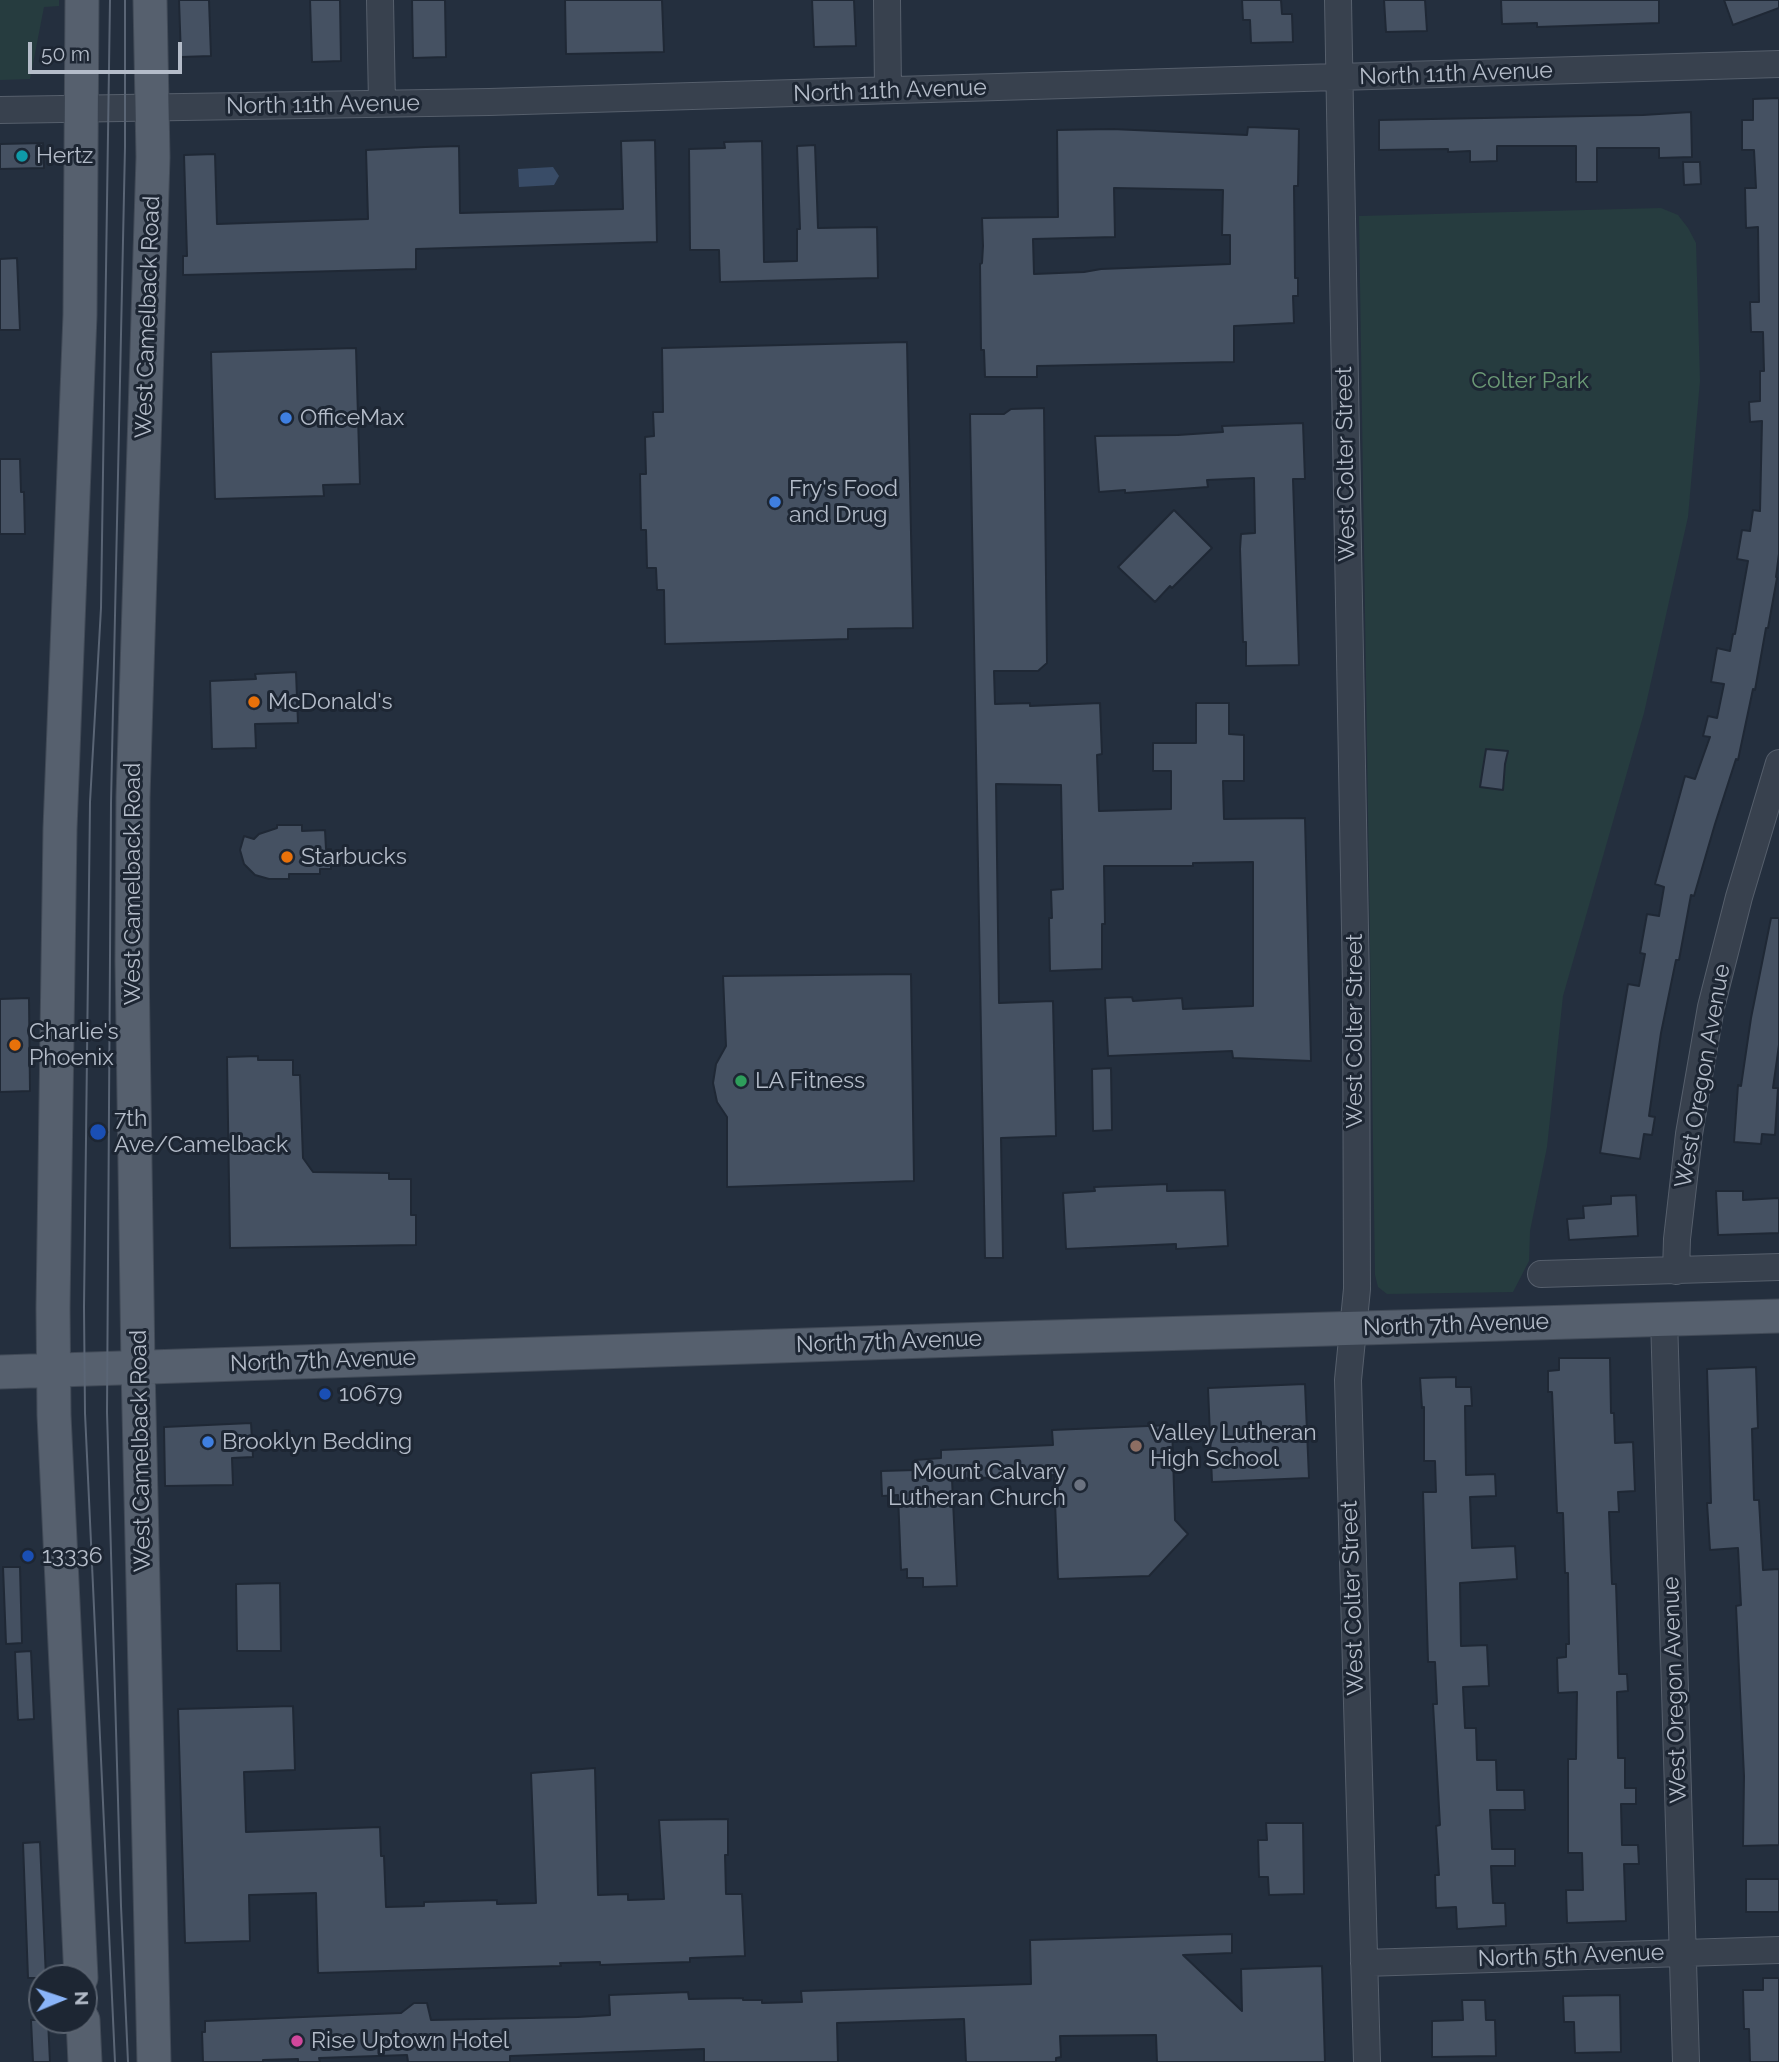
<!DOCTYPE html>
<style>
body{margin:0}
#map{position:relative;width:1779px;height:2062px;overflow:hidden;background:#242f3e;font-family:Raleway,sans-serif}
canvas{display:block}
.north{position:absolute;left:28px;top:1964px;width:70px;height:70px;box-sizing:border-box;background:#1d2633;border:2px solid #59626f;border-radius:50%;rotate:88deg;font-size:19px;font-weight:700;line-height:28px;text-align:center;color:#b4bcc9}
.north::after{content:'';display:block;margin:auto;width:24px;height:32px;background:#8ab4f8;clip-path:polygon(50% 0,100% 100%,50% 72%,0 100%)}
.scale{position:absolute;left:28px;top:42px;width:154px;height:32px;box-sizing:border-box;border:4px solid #b4bcc9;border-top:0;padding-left:9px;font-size:21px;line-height:24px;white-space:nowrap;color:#b4bcc9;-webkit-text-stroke:5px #1d2633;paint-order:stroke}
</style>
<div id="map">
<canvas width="1779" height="2062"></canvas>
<div class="north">N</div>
<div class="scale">50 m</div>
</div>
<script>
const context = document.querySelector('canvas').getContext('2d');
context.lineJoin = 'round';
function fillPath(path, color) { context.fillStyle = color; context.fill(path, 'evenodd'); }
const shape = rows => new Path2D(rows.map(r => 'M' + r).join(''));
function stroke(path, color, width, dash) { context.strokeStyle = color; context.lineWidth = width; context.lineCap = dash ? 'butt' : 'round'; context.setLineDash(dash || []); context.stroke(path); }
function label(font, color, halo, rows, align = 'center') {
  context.font = font + ' Raleway,sans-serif'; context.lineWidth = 6; context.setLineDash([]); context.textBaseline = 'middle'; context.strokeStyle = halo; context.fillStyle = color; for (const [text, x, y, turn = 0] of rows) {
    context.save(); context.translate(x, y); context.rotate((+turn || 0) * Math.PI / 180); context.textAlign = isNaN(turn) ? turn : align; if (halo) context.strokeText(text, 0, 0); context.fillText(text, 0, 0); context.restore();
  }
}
fillPath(shape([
 [0,0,59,0,59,6,44,7,30,79,0,80],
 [1661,208,1678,215,1688,228,1696,243,1700,381,1688,517,1644,713,1563,996,1547,1147,1530,1231,1529,1261,1513,1292,1387,1294,1378,1287,1375,1275,1359,216]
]), '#263c3f');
fillPath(shape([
 [553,167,559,176,554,185,519,187,518,169]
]), '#394c67');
const building = shape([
 [179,0,209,0,211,56,181,57,179,0],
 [310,0,340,0,341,61,312,62,310,0],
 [412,0,445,0,446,57,413,58,412,0],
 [565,0,662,0,664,52,566,54,565,0],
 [812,0,854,0,856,46,814,47,812,0],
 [1242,0,1281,0,1282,14,1292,14,1293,42,1251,43,1250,20,1243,20,1242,0],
 [1384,0,1425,0,1427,31,1386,32,1384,0],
 [1501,0,1659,0,1659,23,1537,27,1537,23,1502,24,1501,0],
 [1724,0,1779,0,1779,8,1733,25,1724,0],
 [1779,98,1779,554,1776,577,1777,578,1768,628,1766,628,1755,690,1753,689,1738,760,1736,759,1715,824,1694,896,1691,895,1679,960,1676,960,1661,1033,1649,1116,1655,1117,1652,1135,1644,1134,1640,1159,1600,1153,1628,984,1639,986,1645,954,1640,953,1647,914,1659,916,1664,887,1655,884,1685,776,1695,779,1710,737,1703,736,1708,716,1717,718,1724,684,1711,682,1717,648,1730,651,1733,634,1735,634,1748,561,1737,559,1742,530,1750,531,1753,510,1760,511,1762,421,1750,422,1749,402,1760,401,1760,371,1764,371,1763,332,1751,332,1750,302,1759,302,1758,227,1746,228,1745,188,1756,188,1754,150,1742,150,1742,120,1753,120,1753,99,1779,98],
 [1691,112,1692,157,1659,158,1659,148,1597,148,1597,182,1576,182,1576,146,1497,146,1497,161,1470,162,1470,151,1448,152,1448,149,1379,150,1379,120,1643,115,1691,112],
 [1248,127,1299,129,1298,186,1294,186,1295,278,1298,278,1298,296,1293,296,1294,323,1234,326,1234,362,1037,366,1037,377,985,377,984,350,981,350,980,264,982,263,983,246,982,218,1058,217,1057,130,1112,129,1247,135,1248,127],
 [1114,188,1223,190,1222,235,1230,235,1230,264,1101,269,1084,272,1034,274,1033,239,1115,237,1114,188],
 [655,140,657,242,416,249,416,269,183,275,183,256,187,256,184,155,215,154,217,224,368,219,366,150,425,147,459,146,460,213,623,209,621,141,655,140],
 [762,141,764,262,797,261,797,229,800,229,797,146,815,145,818,228,877,227,878,278,720,282,719,250,690,250,689,149,725,148,724,142,762,141],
 [43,143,44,168,0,169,0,144,43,143],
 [1683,162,1700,162,1701,184,1684,185,1683,162],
 [17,258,20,330,0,330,0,259,17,258],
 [907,342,913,628,848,629,848,639,665,644,664,590,657,590,656,568,647,568,646,530,641,530,640,474,646,474,645,437,654,436,653,412,663,412,662,348,907,342],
 [356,348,360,484,323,485,324,496,215,499,211,352,356,348],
 [1044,408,1047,663,1038,671,994,671,995,704,1030,703,1030,706,1100,703,1102,754,1097,755,1099,811,1171,809,1171,771,1153,771,1153,743,1196,743,1196,703,1229,703,1229,734,1244,735,1244,781,1223,781,1224,819,1305,818,1311,1061,1233,1058,1232,1051,1108,1056,1105,998,1132,997,1133,1001,1182,998,1183,1009,1253,1006,1253,862,1193,863,1193,866,1104,866,1105,924,1102,924,1102,969,1050,971,1049,918,1052,918,1051,890,1063,889,1061,785,996,784,999,1003,1053,1001,1056,1136,1001,1138,1003,1258,985,1258,970,414,1004,414,1011,409,1044,408],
 [1303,423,1305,479,1293,479,1299,665,1246,666,1246,642,1243,642,1240,549,1241,534,1255,533,1254,478,1207,480,1208,487,1125,493,1125,490,1099,492,1095,436,1178,435,1223,432,1222,426,1303,423],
 [0,459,20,459,21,492,24,492,25,534,0,534,0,459],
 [1174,510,1212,548,1172,588,1170,586,1155,602,1118,567,1174,510],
 [296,672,298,723,255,724,256,748,212,749,210,681,256,679,255,674,296,672],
 [1486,749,1508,751,1505,764,1503,790,1480,787,1486,749],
 [277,825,302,825,302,831,325,830,326,849,331,849,331,869,320,869,320,874,289,874,289,879,269,879,255,875,244,864,240,850,244,836,254,839,259,834,277,828,277,825],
 [1771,918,1779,918,1779,1045,1773,1088,1778,1088,1775,1135,1762,1134,1761,1144,1734,1142,1738,1085,1741,1086,1751,1018,1771,918],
 [911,974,914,1181,727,1187,727,1117,717,1102,713,1083,716,1064,726,1046,723,976,911,974],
 [29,998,30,1091,0,1092,0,999,29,998],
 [258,1056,258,1060,293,1060,293,1075,300,1075,303,1158,313,1172,389,1173,389,1179,411,1179,411,1215,416,1215,416,1245,230,1248,227,1057,258,1056],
 [1111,1068,1112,1130,1093,1131,1092,1069,1111,1068],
 [1167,1184,1167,1191,1225,1190,1228,1246,1176,1249,1176,1244,1066,1249,1063,1193,1095,1191,1094,1187,1167,1184],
 [1716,1191,1743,1191,1743,1200,1779,1198,1779,1233,1718,1235,1716,1191],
 [1636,1195,1638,1236,1569,1240,1567,1219,1584,1218,1583,1206,1611,1204,1611,1196,1636,1195],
 [1559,1358,1610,1358,1611,1413,1614,1413,1615,1443,1633,1442,1635,1491,1618,1492,1619,1512,1609,1512,1612,1584,1616,1584,1619,1674,1627,1674,1628,1691,1617,1692,1618,1758,1625,1758,1625,1788,1636,1788,1636,1804,1621,1804,1622,1845,1638,1845,1639,1864,1624,1864,1626,1921,1567,1923,1566,1890,1583,1890,1582,1853,1568,1853,1568,1759,1576,1759,1577,1692,1558,1693,1557,1658,1566,1657,1566,1644,1569,1644,1568,1573,1565,1573,1563,1513,1557,1513,1552,1392,1548,1392,1548,1371,1559,1370,1559,1358],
 [1756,1367,1758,1428,1752,1429,1754,1500,1759,1500,1763,1570,1779,1569,1779,1845,1743,1846,1744,1776,1736,1606,1741,1605,1738,1548,1710,1550,1707,1503,1711,1503,1707,1369,1756,1367],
 [1456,1377,1456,1387,1471,1387,1472,1406,1465,1406,1466,1475,1495,1474,1496,1496,1470,1497,1472,1548,1515,1546,1517,1579,1460,1583,1461,1646,1487,1645,1489,1686,1463,1687,1465,1728,1476,1728,1477,1760,1496,1760,1497,1790,1524,1790,1525,1810,1490,1810,1492,1849,1515,1849,1515,1866,1491,1866,1493,1903,1505,1903,1506,1926,1457,1929,1456,1907,1436,1908,1435,1875,1439,1875,1436,1826,1440,1825,1433,1704,1437,1704,1435,1662,1428,1662,1423,1492,1436,1492,1435,1461,1424,1461,1424,1407,1422,1408,1420,1378,1456,1377],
 [1305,1384,1309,1478,1212,1482,1208,1388,1305,1384],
 [251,1423,253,1457,232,1458,233,1485,165,1486,164,1427,251,1423],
 [1172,1425,1175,1520,1188,1534,1149,1576,1058,1579,1054,1475,952,1479,957,1586,923,1587,923,1578,907,1578,907,1569,901,1570,898,1495,882,1496,881,1471,915,1470,915,1460,941,1458,941,1450,1053,1445,1052,1430,1172,1425],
 [3,1567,20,1567,22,1643,6,1644,3,1567],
 [280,1583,281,1651,237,1651,236,1584,280,1583],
 [31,1651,34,1719,18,1720,15,1652,31,1651],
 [293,1706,295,1770,244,1772,246,1832,380,1827,381,1856,384,1856,386,1907,424,1906,424,1902,497,1900,497,1904,536,1903,531,1773,595,1768,598,1895,628,1894,628,1900,664,1899,659,1820,728,1819,728,1855,725,1855,726,1894,742,1894,745,1956,690,1958,690,1962,600,1965,600,1962,560,1963,561,1966,318,1973,316,1893,249,1895,250,1941,185,1943,178,1709,293,1706],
 [1266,1823,1303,1823,1304,1894,1269,1895,1268,1877,1259,1877,1258,1840,1267,1840,1266,1823],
 [40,1842,46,1978,28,1978,23,1843,40,1842],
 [1746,1879,1779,1879,1779,1912,1746,1912,1746,1879],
 [1232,1934,1232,1953,1183,1955,1242,2011,1241,1969,1322,1966,1325,2062,1157,2062,1156,2035,1060,2036,1061,2057,1056,2058,1056,2062,966,2062,964,2019,837,2023,838,2062,704,2062,704,2049,510,2056,510,2062,408,2062,407,2055,319,2058,320,2062,298,2062,298,2059,263,2060,263,2062,203,2062,202,2032,205,2032,205,2021,401,2013,414,2003,427,2003,431,2020,578,2017,610,2015,609,1995,688,1992,689,1999,743,1998,743,2000,762,2000,762,2003,802,2002,801,1991,1031,1984,1030,1940,1232,1934],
 [1763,1978,1779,1978,1779,2062,1750,2062,1749,2029,1744,2029,1743,1990,1763,1990,1763,1978],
 [1620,1995,1621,2052,1575,2053,1574,2022,1564,2022,1563,1996,1620,1995],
 [1462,2000,1485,2000,1486,2020,1495,2020,1496,2056,1432,2057,1432,2021,1463,2020,1462,2000],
 [31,2020,48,2020,50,2062,33,2062,31,2020]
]);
fillPath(building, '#455162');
stroke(building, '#1f2835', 2);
const minor = shape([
 [380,0,382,103],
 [887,0,888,90],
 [1338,0,1356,984,1357,1289,1348,1380,1367,2062],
 [0,110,489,102,1779,64],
 [1676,1271,1677,1239,1689,1134,1711,1007,1739,897,1779,763],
 [1541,1274,1779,1267],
 [1664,1318,1686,2062],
 [1364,1963,1779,1950]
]);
const major = shape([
 [150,0,153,157,133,797,132,961,138,1367,154,2062],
 [0,1372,1017,1338,1779,1316],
 [81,1978,54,1415,53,1308,60,829,80,315,82,0],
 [83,2020,85,2062]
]);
stroke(minor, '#565f6c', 28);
stroke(major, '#414a57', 35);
stroke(minor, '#38414e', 26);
stroke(major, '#56606e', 33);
stroke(shape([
 [110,0,101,608,90,802,84,1307,85,1413,115,2062],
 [125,0,125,147,111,803,107,1412,121,1906,128,2062]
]), '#5a6575', 2);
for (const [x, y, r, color] of [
 [22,156,7,"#0f9aa8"],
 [286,418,7,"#3f7fe0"],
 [775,502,7,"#3f7fe0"],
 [254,702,7,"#e8710a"],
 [287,857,7,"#e8710a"],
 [15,1045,7,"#e8710a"],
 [741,1081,7,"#2e9e5b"],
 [98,1132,9,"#1a4fb4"],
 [325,1394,7,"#1a4fb4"],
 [208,1442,7,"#3f7fe0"],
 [1136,1446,7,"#8d6e63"],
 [1080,1485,7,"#6b7280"],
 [28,1556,7,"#1a4fb4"],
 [297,2041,7,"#d1479c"]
]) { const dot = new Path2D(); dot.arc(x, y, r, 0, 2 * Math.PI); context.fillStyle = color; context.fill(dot); stroke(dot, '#1d2633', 2.5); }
label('23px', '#b4bcc9', '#1d2633', [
 ["North 11th Avenue",1456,74,-2],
 ["North 11th Avenue",890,91,-2],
 ["North 11th Avenue",323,105,-1],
 ["West Camelback Road",148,317,-88],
 ["West Colter Street",1346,464,-91],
 ["West Camelback Road",133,884,-90],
 ["West Colter Street",1355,1031,-90],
 ["West Oregon Avenue",1703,1076,-80],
 ["North 7th Avenue",1456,1325,-2],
 ["North 7th Avenue",889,1342,-2],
 ["North 7th Avenue",323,1361,-2],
 ["West Camelback Road",141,1451,-91],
 ["West Colter Street",1353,1598,-92],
 ["West Oregon Avenue",1675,1690,-92],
 ["North 5th Avenue",1571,1956,-2]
]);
label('23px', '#b4bcc9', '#1d2633', [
 ["Hertz",36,156],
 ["OfficeMax",300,418],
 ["Fry's Food",789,489],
 ["and Drug",789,515],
 ["McDonald's",268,702],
 ["Starbucks",301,857],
 ["Charlie's",29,1032],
 ["Phoenix",29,1058],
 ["LA Fitness",755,1081],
 ["7th",114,1119],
 ["Ave/Camelback",114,1145],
 ["10679",339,1394],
 ["Valley Lutheran",1150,1433],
 ["High School",1150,1459],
 ["Brooklyn Bedding",222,1442],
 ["Mount Calvary",1066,1472,"right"],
 ["Lutheran Church",1066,1498,"right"],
 ["13336",42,1556],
 ["Rise Uptown Hotel",311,2041]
], 'left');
label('23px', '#6b9a76', '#1d2633', [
 ["Colter Park",1530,381]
]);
</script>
